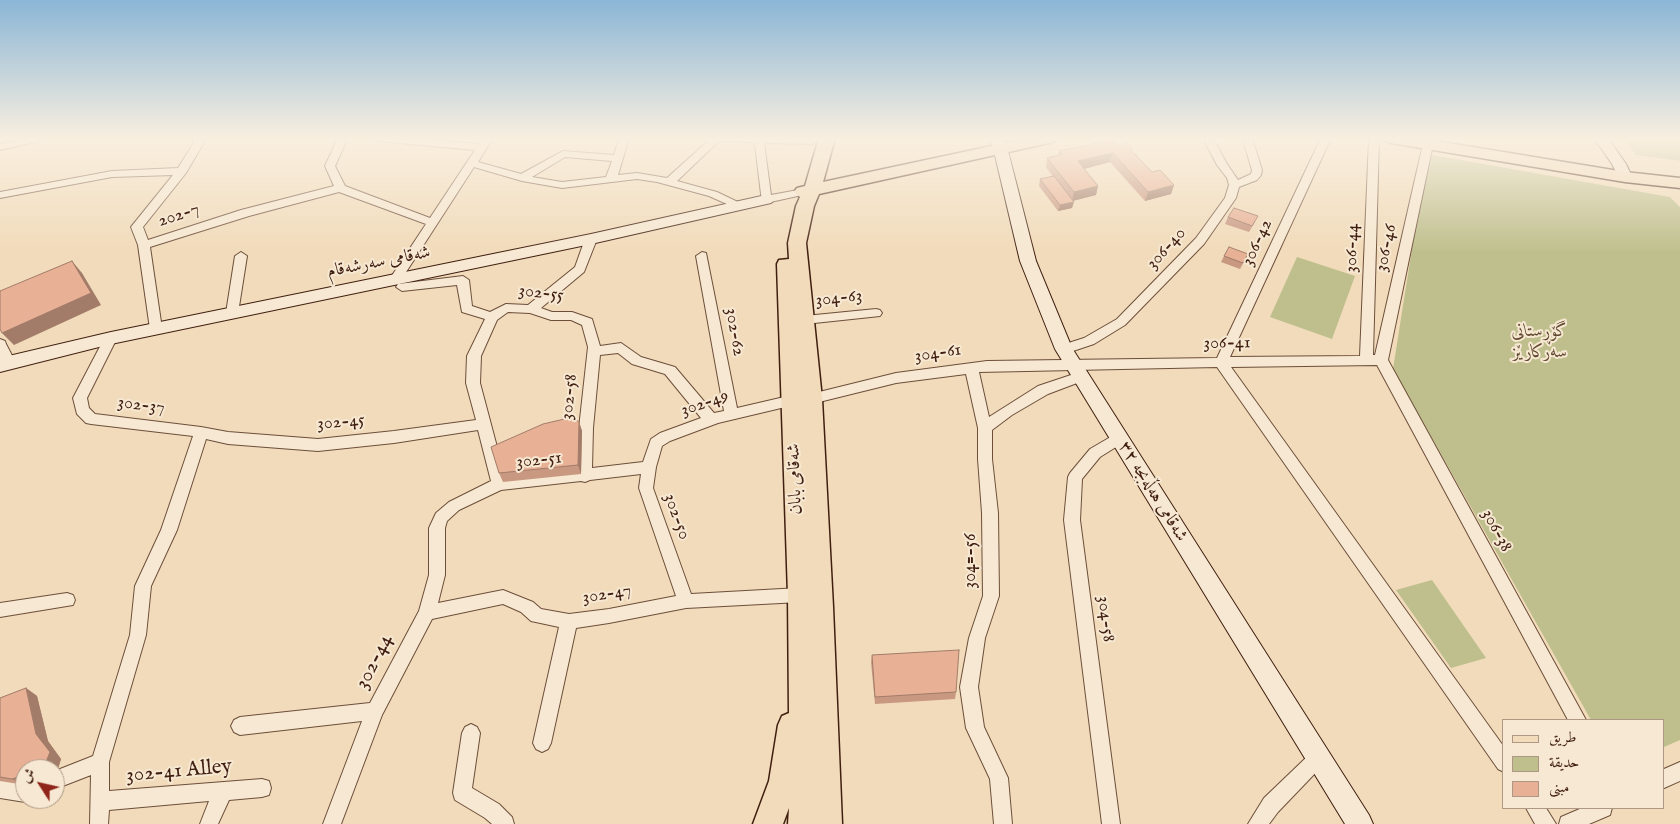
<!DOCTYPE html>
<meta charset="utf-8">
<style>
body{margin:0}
#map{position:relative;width:1680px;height:824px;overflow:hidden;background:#f1dbba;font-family:"IM FELL English",Amiri,serif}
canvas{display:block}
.legend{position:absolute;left:1502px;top:719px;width:162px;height:90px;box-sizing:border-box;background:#f6e8d2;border:1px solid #ae9884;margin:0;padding:6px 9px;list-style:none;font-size:15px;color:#411f10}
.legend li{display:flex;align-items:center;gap:10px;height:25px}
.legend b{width:25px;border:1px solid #ae9884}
.north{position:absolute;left:15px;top:759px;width:50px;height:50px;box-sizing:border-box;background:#f6e8d2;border:1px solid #ae9884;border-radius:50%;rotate:305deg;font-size:14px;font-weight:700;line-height:20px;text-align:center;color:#411f10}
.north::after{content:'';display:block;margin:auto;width:18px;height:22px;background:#8f2418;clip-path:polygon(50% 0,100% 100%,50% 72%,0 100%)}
</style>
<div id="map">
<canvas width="1680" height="824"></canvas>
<ul class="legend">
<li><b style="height:6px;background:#f1dbba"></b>طريق</li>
<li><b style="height:14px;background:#bebf8d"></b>حديقة</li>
<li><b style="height:14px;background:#e8b196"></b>مبنى</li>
</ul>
<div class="north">ش</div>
</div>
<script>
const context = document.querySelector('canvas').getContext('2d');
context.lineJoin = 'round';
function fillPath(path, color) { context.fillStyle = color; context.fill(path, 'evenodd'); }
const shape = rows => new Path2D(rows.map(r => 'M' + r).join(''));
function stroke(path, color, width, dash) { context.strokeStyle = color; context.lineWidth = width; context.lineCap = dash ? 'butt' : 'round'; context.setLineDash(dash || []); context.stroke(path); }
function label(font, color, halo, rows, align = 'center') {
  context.font = font + ' "IM FELL English",Amiri,serif'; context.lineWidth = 4; context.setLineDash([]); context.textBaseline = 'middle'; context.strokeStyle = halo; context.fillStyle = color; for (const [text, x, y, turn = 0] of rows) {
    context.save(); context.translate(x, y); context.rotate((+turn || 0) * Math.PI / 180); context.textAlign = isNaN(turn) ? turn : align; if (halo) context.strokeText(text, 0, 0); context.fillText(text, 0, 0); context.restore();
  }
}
fillPath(shape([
 [1624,138,1680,138,1680,161,1636,155],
 [1427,154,1670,197,1680,207,1680,740,1664,747,1664,720,1591,720,1393,369],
 [1297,257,1355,276,1332,339,1270,317],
 [1432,580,1486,658,1451,668,1396,590]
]), '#bebf8d');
const street = shape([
 [28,138,45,138,44,140,0,150,0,144,28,138],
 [193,138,203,138,203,144,186,173,143,227,148,240,241,210,334,186,325,166,338,138,348,138,335,166,345,186,430,218,475,150,378,141,373,138,409,138,479,144,483,138,493,138,478,162,521,174,563,151,614,155,619,138,629,138,618,175,637,173,667,178,708,141,705,138,813,138,818,141,813,144,764,143,771,195,798,190,804,193,802,195,766,203,762,202,755,145,751,142,719,141,677,181,717,192,742,204,744,206,742,208,738,209,709,196,657,182,637,179,562,188,522,181,474,167,399,283,395,284,389,280,426,224,339,192,249,216,150,247,162,329,160,332,156,334,152,332,150,329,138,245,131,227,173,175,112,177,0,198,0,192,112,171,178,168,193,144,193,138],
 [565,157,612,161,606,177,562,182,532,177,565,157],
 [1205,138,1215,138,1215,142,1227,164,1238,180,1251,174,1252,170,1243,140,1244,138,1252,138,1262,170,1261,175,1257,180,1239,187,1236,198,1204,244,1125,325,1094,344,1064,354,1059,352,1058,349,1059,346,1084,338,1117,319,1196,238,1225,198,1229,185,1227,178,1217,165,1205,142,1205,138],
 [1321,138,1331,138,1230,357,1360,356,1369,138,1379,138,1373,355,1375,355,1423,144,1428,141,1432,142,1433,144,1388,360,1586,720,1568,720,1377,365,1231,367,1504,747,1504,772,1498,769,1217,367,979,372,989,417,1038,386,1080,372,1085,374,1087,377,1085,380,1048,394,1012,415,992,430,992,459,998,513,999,596,985,638,978,687,984,727,1008,778,1012,824,994,824,990,779,966,728,960,687,969,638,983,596,982,513,978,459,978,428,966,374,896,383,811,404,806,403,804,399,806,395,811,394,896,373,987,361,1217,358,1321,138],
 [591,235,597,239,584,272,541,308,552,312,572,312,592,319,600,346,621,343,641,357,675,367,714,413,724,411,696,256,702,252,706,253,737,408,793,395,798,396,800,400,798,404,718,423,670,441,662,446,656,467,653,488,691,594,800,588,806,590,808,595,806,600,800,602,686,608,609,623,576,628,551,743,548,749,542,752,536,749,533,743,559,627,531,621,521,612,503,604,432,619,382,715,341,824,323,824,362,721,240,735,234,732,231,726,234,720,240,717,370,703,419,611,429,575,429,528,436,513,449,502,491,481,478,430,394,443,318,451,228,444,206,439,177,530,151,586,146,635,109,762,109,791,262,779,269,781,271,788,269,795,262,797,229,800,218,824,200,824,209,801,109,810,108,824,90,824,91,775,55,789,55,771,93,756,130,635,135,586,161,530,193,436,91,424,86,423,77,414,73,398,106,335,111,333,116,335,117,338,87,398,89,408,95,414,201,427,228,432,318,439,394,431,476,420,466,383,467,356,485,319,462,312,457,285,402,291,396,287,398,284,463,276,469,280,472,306,490,312,506,304,528,305,575,267,585,239,591,235],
 [508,312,530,313,551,320,571,320,582,325,588,347,579,428,578,469,505,477,480,383,481,356,497,320,508,312],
 [618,353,632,364,665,374,701,418,660,433,651,439,643,462,592,468,593,428,600,355,618,353],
 [641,474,639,488,676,596,609,609,569,614,541,609,533,602,503,590,438,603,445,575,445,528,447,521,459,510,501,490,581,481,585,482,590,480,641,474],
 [241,252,247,256,238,313,232,317,226,313,235,256,241,252],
 [876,309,880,310,882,313,880,316,805,324,801,323,799,320,801,317,805,316,876,309],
 [0,339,5,341,6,344,16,363,14,366,9,368,4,366,2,363,0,358,0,339],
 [1119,432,1124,434,1126,438,1124,442,1100,457,1082,479,1080,520,1120,824,1102,824,1064,520,1068,477,1070,473,1090,449,1119,432],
 [67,593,73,595,75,600,73,605,0,617,0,603,67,593],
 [471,724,477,727,480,733,472,788,499,804,512,817,514,824,492,824,485,818,455,800,453,793,462,733,465,727,471,724],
 [1318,749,1324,752,1327,758,1324,764,1278,812,1269,824,1248,824,1264,798,1312,752,1318,749],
 [1680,762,1680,781,1664,788,1664,769,1680,762],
 [0,780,25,784,25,799,32,800,25,802,0,798,0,780],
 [1526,808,1546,808,1556,824,1535,824,1526,808],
 [1582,808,1612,808,1610,815,1589,824,1559,824,1561,817,1582,808]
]);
const secondary = shape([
 [989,138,1003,138,1007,147,1036,261,1072,348,1369,815,1373,824,1345,824,1055,349,1020,261,993,147,989,138],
 [1594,138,1608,138,1626,164,1632,177,1630,180,1620,180,1612,164,1594,138],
 [766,195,771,197,774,200,771,203,591,244,111,344,0,372,0,358,111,332,591,234,766,195]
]);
const primary = shape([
 [819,138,835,138,823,182,1029,138,1057,138,1055,141,1049,143,819,194,814,206,806,243,822,399,833,607,842,824,788,824,789,808,783,824,753,824,769,781,778,725,782,716,789,713,788,595,777,264,779,260,789,259,788,243,796,206,800,197,794,192,797,188,805,186,819,138],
 [1383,138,1418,138,1625,172,1680,178,1680,188,1625,182,1391,143,1385,141,1383,138]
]);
stroke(street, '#6d4e3a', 2);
stroke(secondary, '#411f10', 2);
stroke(primary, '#411f10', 3);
fillPath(street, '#f6e8d2');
fillPath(secondary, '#f6e8d2');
fillPath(primary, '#f1dbba');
fillPath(shape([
 [1118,146,1132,148,1131,151,1152,172,1174,185,1171,194,1145,201,1110,162,1084,169,1098,186,1096,195,1073,201,1072,208,1058,211,1039,186,1040,179,1053,177,1046,167,1047,158,1058,155,1059,151],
 [1228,217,1255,222,1249,232,1225,224],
 [1248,254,1240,269,1221,262,1224,256],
 [579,422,582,431,581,474,503,482,499,473],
 [872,655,956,692,955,699,875,704,871,662],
 [26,688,37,696,48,741,61,759,58,769,55,771,55,769,25,769,25,785,0,781,0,698]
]), '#c89881');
fillPath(shape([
 [1113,153,1110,162,1076,171,1078,161],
 [1174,185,1171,194,1145,201,1148,192],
 [1098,186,1096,195,1072,201,1074,192],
 [1074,202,1072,208,1058,211,1060,205],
 [72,261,82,273,101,305,14,345,2,333],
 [579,422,582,431,581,474,578,465],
 [26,688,37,696,48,741,61,759,58,769,55,771,55,769,35,769,36,734],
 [25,775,25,785,12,779]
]), '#a27c69');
const building = shape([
 [1112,140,1118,146,1128,143,1132,148,1130,149,1152,172,1160,170,1174,185,1148,192,1113,153,1078,161,1098,186,1074,192,1047,158,1062,154,1059,151,1112,140],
 [1054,176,1074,202,1060,205,1040,179,1054,176],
 [1234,208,1258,216,1252,226,1228,217,1234,208],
 [1229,247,1248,254,1243,263,1224,256,1229,247],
 [72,261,91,293,2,333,0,329,0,291,72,261],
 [573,417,579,422,578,465,499,473,491,447,543,424,573,417],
 [959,650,956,692,875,697,872,655,959,650],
 [26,688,36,734,50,752,46,762,35,769,25,769,25,775,24,775,12,779,0,777,0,698,26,688]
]);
fillPath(building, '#e8b196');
stroke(building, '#a27c69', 1);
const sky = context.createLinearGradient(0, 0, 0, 253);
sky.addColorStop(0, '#8bb6d6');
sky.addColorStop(0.55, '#f9efe0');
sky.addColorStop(1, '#f9efe000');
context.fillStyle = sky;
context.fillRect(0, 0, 1680, 253);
label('18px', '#411f10', '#f6e8d2', [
 ["202-7",179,216,-18],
 ["306-42",1258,243,-65],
 ["306-44",1353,248,-88],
 ["306-46",1387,248,-78],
 ["306-40",1167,249,-48],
 ["شەقامی سەرشەقام",379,263,-11],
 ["302-55",541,294,7],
 ["304-63",839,299,-6],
 ["302-62",734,332,80],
 ["306-41",1227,344,-1],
 ["304-61",938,354,-8],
 ["302-58",570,397,-84],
 ["302-49",705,404,-19],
 ["302-37",141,406,7],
 ["302-45",341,423,-5],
 ["302-51",539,461,-6],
 ["شەقامی بابان",796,479,-92],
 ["شەقامی هەڵەبجە ٣٢",1152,492,58],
 ["302-50",676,517,70],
 ["306-38",1496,531,62],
 ["304=-56",971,561,-90],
 ["302-47",607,595,-9],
 ["304-58",1105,619,83]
]);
label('italic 18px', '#60472f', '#f6e8d2', [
 ["گۆڕستانی",1540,332],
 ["سەرکارێز",1540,353]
]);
label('21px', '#411f10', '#f6e8d2', [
 ["302-44",375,662,-63],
 ["302-41 Alley",179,772,-5]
]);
</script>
